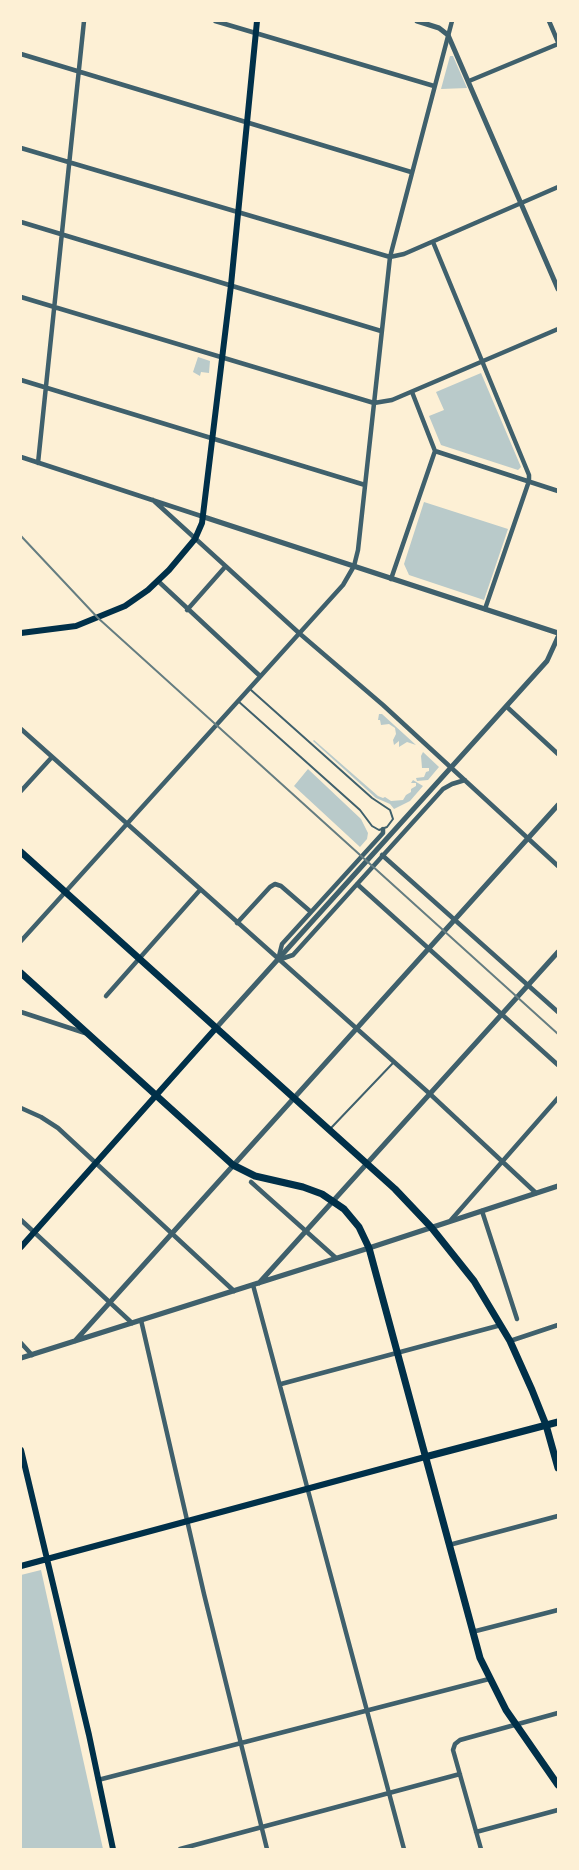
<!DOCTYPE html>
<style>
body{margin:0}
#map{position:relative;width:579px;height:1870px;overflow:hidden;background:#fdf0d5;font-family:"IBM Plex Sans",sans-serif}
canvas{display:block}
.frame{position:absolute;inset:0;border:22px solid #fdf0d5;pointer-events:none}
</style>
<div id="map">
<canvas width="579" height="1870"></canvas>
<div class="frame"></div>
</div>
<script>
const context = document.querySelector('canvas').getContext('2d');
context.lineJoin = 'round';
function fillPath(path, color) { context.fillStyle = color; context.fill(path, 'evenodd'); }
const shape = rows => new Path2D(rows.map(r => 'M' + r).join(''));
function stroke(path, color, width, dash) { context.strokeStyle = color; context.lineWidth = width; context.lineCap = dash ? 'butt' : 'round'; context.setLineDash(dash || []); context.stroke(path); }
fillPath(shape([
 [450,56,453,56,467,88,441,89],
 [198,357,210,361,209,373,201,372,200,376,193,372],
 [481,373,521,467,518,470,441,445,429,416,444,410,436,392],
 [424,502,508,529,484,600,409,575,404,564],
 [379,714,382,714,416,745,407,742,399,747,399,741,394,745,393,740,396,734,395,728,389,724,381,725,380,720,378,720],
 [314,740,378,796,383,798,385,797,391,801,403,800,406,795,411,792,411,789,416,786,416,783,411,783,413,780,423,786,410,801,394,809,390,804,376,798,313,741],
 [423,752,439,767,428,780,417,781,416,778,424,777,426,772,429,771,429,768,422,768,421,756],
 [308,769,361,819,368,833,367,839,360,847,294,786],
 [41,1570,103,1849,21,1849,21,1575]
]), '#b9caca');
stroke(shape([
 [238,701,360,810,372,826,379,830,387,827,393,819,390,810,372,798,251,690],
 [331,1128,393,1063]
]), '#3f606c', 2);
stroke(shape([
 [215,21,434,86],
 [549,21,558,42],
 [21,54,411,172],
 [469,81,558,44],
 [21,148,390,257,404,254,558,187],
 [21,222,381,331],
 [433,242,529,475,529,481,485,609],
 [21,297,374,403,392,400,558,329],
 [21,380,365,485],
 [435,451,558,491],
 [21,457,204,517],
 [38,463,84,21],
 [153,500,299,633,383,705,558,866],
 [391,579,435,451,412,392],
 [158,581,260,676],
 [187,610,225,567],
 [507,707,558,754],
 [21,729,430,1094,536,1193],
 [21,791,52,757],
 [382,855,558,1012],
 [357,884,558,1065],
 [237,923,270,887,275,884,281,886,311,912],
 [21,941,343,585,354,566,358,550,390,257,452,21],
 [278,960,293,955,443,789,452,784,465,780],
 [278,960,282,944,383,833,383,829],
 [106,996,200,890],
 [21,1012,85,1033],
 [21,1108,41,1117,58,1128,234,1291],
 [251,1182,336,1258],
 [482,1211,517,1319],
 [21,1220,132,1323],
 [451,1220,558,1098],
 [253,1285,404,1849],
 [141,1320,204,1594,267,1849],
 [510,1341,558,1325],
 [21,1343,32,1355],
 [281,1384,501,1325],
 [449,1545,558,1516],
 [472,1632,558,1610],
 [98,1780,489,1679],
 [476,1832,558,1810],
 [180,1849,460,1774],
 [481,1849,453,1750,455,1744,460,1740,558,1713]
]), '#3f606c', 4.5);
stroke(shape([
 [417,21,439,28,448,35,558,289],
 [204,517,558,633],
 [216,1028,547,661,558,637],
 [259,1283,558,952],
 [75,1341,558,805],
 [21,1358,369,1248,558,1186]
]), '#3f606c', 5);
stroke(shape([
 [21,633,76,626,125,606,148,590,169,570,195,539,202,523,231,285,257,21],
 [21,1247,216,1028],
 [21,1450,89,1735,113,1849],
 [21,1566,425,1457]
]), '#003049', 6);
stroke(shape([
 [425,1457,558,1422]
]), '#003049', 7);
stroke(shape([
 [21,852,395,1189,431,1227,474,1281,510,1341,532,1390,546,1425,558,1468],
 [21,973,233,1165,255,1176,303,1187,322,1194,344,1209,359,1227,369,1248,480,1658,506,1710,558,1785]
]), '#003049', 7);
stroke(shape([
 [21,536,98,618,558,1034]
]), '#657d81', 2);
</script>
